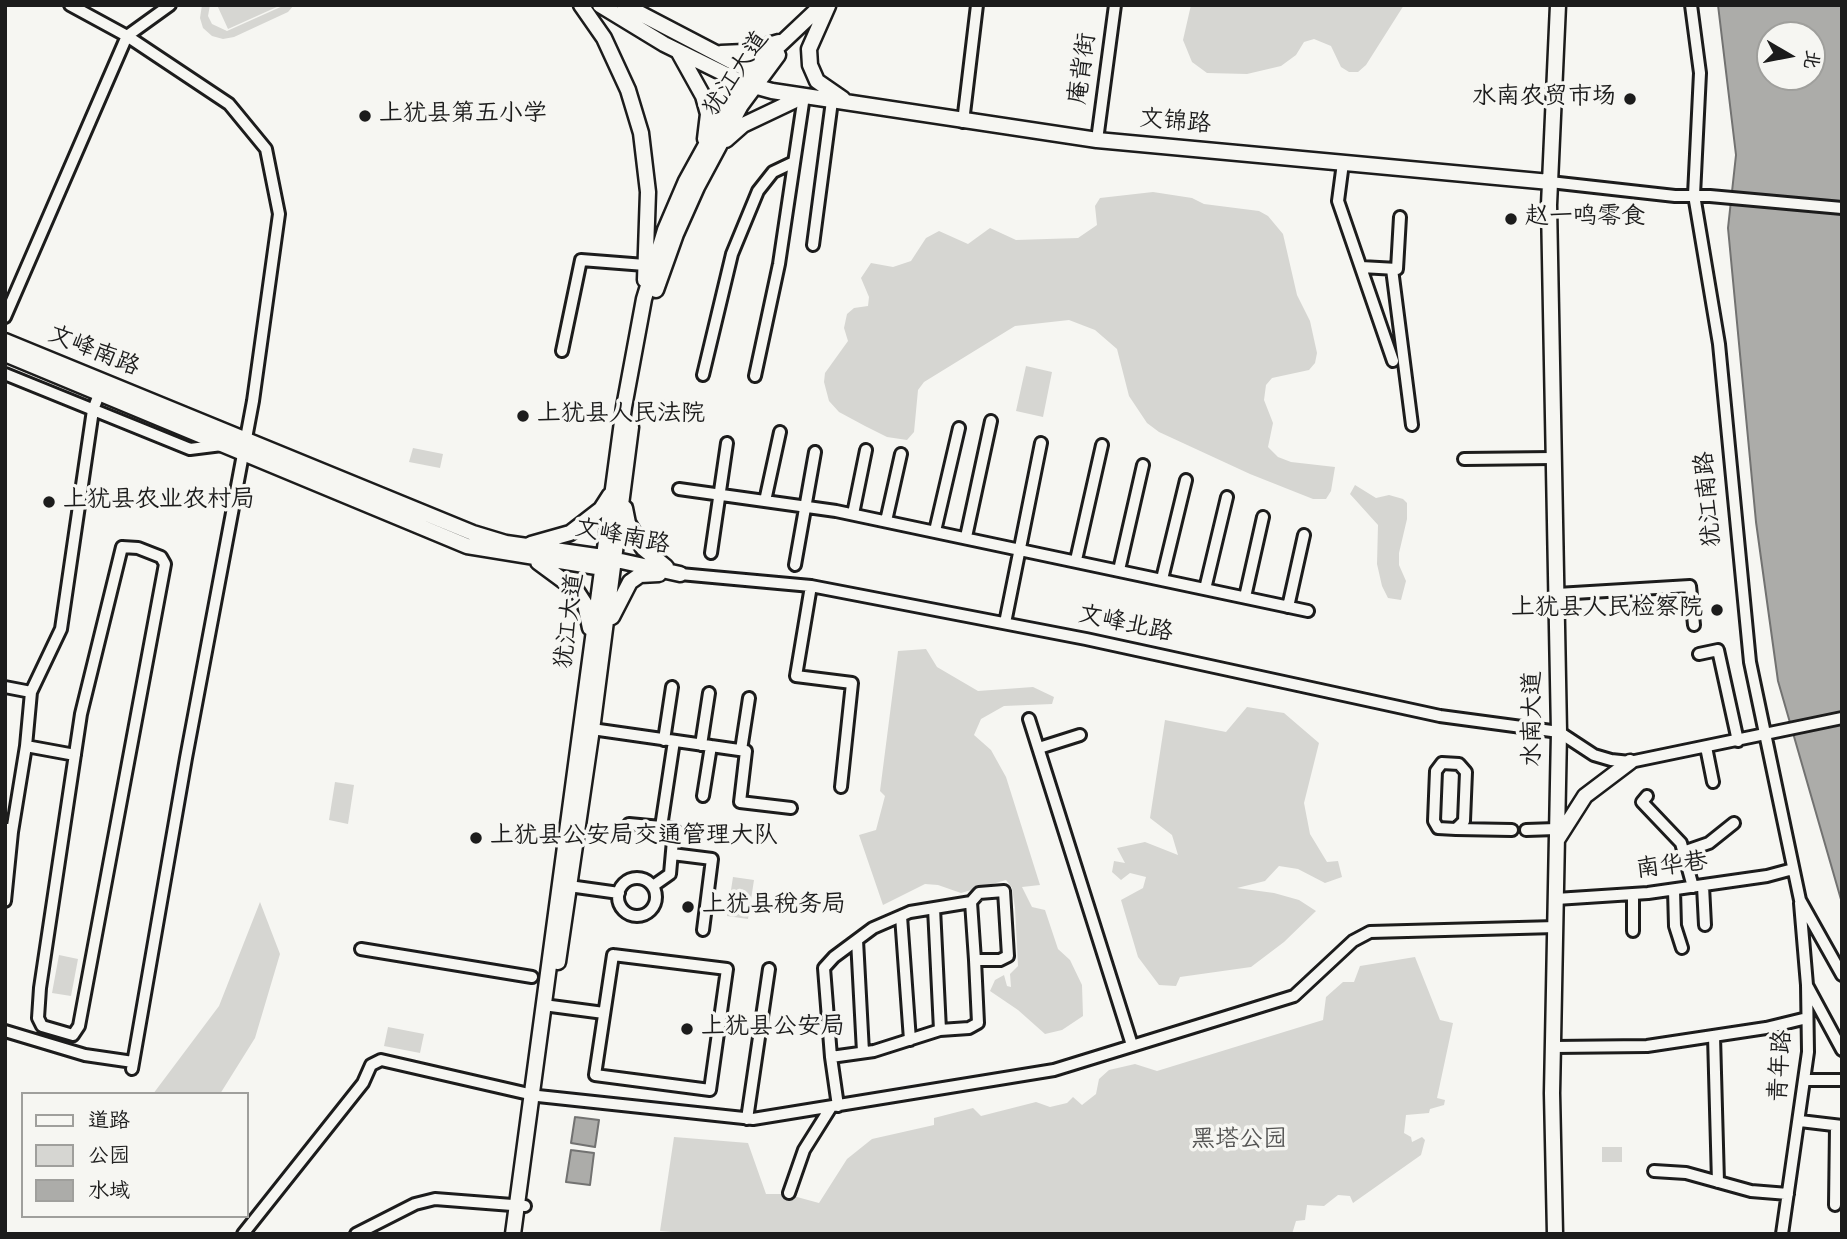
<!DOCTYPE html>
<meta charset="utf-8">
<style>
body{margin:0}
#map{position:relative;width:1847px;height:1239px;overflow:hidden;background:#f6f6f2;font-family:"Indie Flower","LXGW WenKai TC",sans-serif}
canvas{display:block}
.frame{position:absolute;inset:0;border:7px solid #1c1c1c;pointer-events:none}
.legend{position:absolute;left:21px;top:1092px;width:228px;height:126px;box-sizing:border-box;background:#f6f6f2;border:2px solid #9f9f9c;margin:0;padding:9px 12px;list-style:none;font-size:21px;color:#1c1c1c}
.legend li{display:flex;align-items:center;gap:14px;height:35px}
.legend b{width:35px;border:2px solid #9f9f9c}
.north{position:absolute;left:1756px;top:21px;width:70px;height:70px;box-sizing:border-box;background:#f6f6f2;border:2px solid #9f9f9c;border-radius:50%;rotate:100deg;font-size:19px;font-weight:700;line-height:28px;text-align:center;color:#1c1c1c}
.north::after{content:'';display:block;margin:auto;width:24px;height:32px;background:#1c1c1c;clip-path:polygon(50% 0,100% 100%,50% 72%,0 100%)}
</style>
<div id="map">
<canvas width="1847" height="1239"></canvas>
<div class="frame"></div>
<ul class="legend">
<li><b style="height:9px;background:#f6f6f2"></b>道路</li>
<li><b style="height:19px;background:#d6d6d2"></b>公园</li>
<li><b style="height:19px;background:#acaca9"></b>水域</li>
</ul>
<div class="north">北</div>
</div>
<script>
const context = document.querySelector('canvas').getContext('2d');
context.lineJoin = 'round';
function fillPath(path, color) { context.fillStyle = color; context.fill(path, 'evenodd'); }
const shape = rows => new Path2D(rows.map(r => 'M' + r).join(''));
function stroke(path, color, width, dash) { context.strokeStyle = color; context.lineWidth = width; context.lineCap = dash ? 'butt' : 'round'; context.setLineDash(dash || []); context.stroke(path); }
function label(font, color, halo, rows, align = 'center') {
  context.font = font + ' "Indie Flower","LXGW WenKai TC",sans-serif'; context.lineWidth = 7; context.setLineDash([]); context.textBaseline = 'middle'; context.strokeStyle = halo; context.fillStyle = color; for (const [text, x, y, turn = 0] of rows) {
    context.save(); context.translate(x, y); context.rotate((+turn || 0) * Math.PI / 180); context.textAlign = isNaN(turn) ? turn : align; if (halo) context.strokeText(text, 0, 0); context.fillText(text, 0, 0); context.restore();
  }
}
fillPath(shape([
 [202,5,210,5,208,16,212,24,227,31,285,5,294,5,288,12,234,37,223,39,212,36,203,28,200,18],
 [217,5,279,5,279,6,228,29],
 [1191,5,1404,5,1366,65,1358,72,1349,72,1341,67,1331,46,1314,39,1304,42,1296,55,1281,66,1247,74,1207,73,1192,62,1183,40],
 [1153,192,1192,198,1204,204,1259,211,1268,216,1283,234,1297,295,1310,321,1317,353,1315,363,1309,370,1272,378,1266,385,1264,400,1273,423,1268,447,1278,457,1291,462,1335,467,1331,491,1326,499,1313,499,1250,474,1159,432,1147,423,1129,396,1117,349,1095,330,1069,320,1015,326,924,382,918,390,914,432,907,440,887,437,865,426,839,412,829,401,824,382,825,373,848,341,844,328,847,314,854,308,868,306,869,297,861,278,871,263,893,267,911,261,926,238,939,231,968,244,990,228,1016,240,1078,238,1097,225,1095,206,1100,198],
 [1026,366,1052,372,1043,417,1016,411],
 [413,448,443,454,440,468,409,462],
 [1355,485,1376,498,1389,495,1403,499,1407,503,1407,519,1399,553,1399,565,1406,581,1401,600,1388,598,1382,586,1377,564,1378,525,1350,494],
 [926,649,937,667,978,691,1033,687,1054,697,1052,704,1004,706,981,719,974,735,991,750,1006,777,1040,885,1022,887,1032,907,1045,910,1058,949,1070,960,1082,985,1083,1016,1062,1030,1045,1034,1018,1010,990,991,995,980,1004,975,1007,986,1011,987,1010,974,1018,966,1015,908,1012,888,1006,880,961,893,938,885,925,884,883,905,859,835,876,830,885,796,880,791,898,651],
 [1247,707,1284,713,1319,743,1304,803,1310,834,1327,862,1338,861,1342,877,1325,883,1298,869,1279,866,1265,881,1237,888,1274,893,1299,900,1316,911,1284,942,1251,967,1180,977,1176,986,1159,985,1138,957,1121,900,1143,888,1146,877,1130,873,1121,880,1112,872,1114,861,1125,863,1117,848,1145,842,1178,855,1172,835,1150,818,1165,720,1226,732],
 [335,782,354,785,348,824,329,820],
 [733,877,754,880,748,919,727,916],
 [260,902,280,954,255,1038,220,1094,153,1094,219,1006],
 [59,955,78,959,71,996,52,993],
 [1415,957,1440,1020,1453,1023,1437,1098,1445,1100,1444,1105,1430,1109,1429,1113,1406,1115,1404,1133,1411,1137,1412,1142,1422,1137,1425,1140,1421,1155,1353,1203,1350,1196,1338,1195,1324,1206,1307,1205,1305,1220,1296,1221,1292,1234,696,1234,660,1231,674,1137,748,1143,766,1194,786,1194,819,1203,847,1159,872,1139,934,1125,934,1118,973,1108,981,1116,1036,1102,1050,1107,1067,1103,1073,1097,1082,1105,1096,1094,1099,1079,1109,1070,1135,1064,1157,1071,1323,1020,1326,997,1343,982,1354,982,1360,966],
 [388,1027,424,1034,420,1053,384,1046],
 [1602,1147,1622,1147,1622,1162,1602,1162]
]), '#d6d6d2');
const water = shape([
 [1718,5,1842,5,1842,903,1778,681,1756,522,1728,228,1736,155,1718,5],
 [1770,35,1812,35,1812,77,1770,77,1770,35],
 [575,1117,599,1120,595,1147,571,1143,575,1117],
 [571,1150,594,1153,590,1185,566,1182,571,1150]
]);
fillPath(water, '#acaca9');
stroke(water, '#727271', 2);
const minor = shape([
 [70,5,127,36,229,104,266,149,279,214,253,401,186,758,132,1069],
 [1691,5,1700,73,1694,195,1719,344,1750,662,1800,900,1842,975],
 [963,122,977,5],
 [1097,140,1115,5],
 [1343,163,1338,201,1393,361],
 [1550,182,1675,196,1710,196,1842,208],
 [813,245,832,101],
 [1361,267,1397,269,1400,217],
 [1392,269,1412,425],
 [5,317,127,36,170,5],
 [562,351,581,260,645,265],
 [5,374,190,449,222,445],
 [703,375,732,254,758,191,773,172,794,162],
 [755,376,779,264,804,96],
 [1464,459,1553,458],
 [679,489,836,511,1308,611],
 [765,501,780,432],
 [853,514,866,450],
 [886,521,901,454],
 [935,531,959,428],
 [966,537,991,421],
 [122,547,138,548,161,557,165,564,79,1026,73,1035,42,1026,38,1018,40,988,81,714,122,547],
 [711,553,727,443],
 [1076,560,1102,445],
 [795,565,815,452],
 [1119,570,1143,465],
 [680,574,811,586,1086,639,1440,716,1559,732,1594,755,1611,760,1630,762,1842,718],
 [1162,579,1186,480],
 [811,586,796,676,852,683,841,787],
 [1205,589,1227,497],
 [1557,594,1690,586,1694,625],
 [1245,597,1263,517],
 [1288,607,1304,535],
 [1005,623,1041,443],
 [1699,654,1718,650,1738,741],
 [5,687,31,692],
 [1029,719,1132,1045],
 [592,729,746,751,740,802,791,808],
 [664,740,672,687],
 [701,745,709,693],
 [26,746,31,692,61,629,93,410,101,389],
 [1706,747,1713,782],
 [1039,748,1080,735],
 [741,750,749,698],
 [1442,763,1459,764,1466,772,1464,821,1456,829,1438,828,1434,821,1436,771,1442,763],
 [703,796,711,746],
 [1647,796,1642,802,1681,843,1693,887],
 [629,824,661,827],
 [1456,829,1512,830],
 [1526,830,1556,829],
 [12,832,26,746,75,755],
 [1683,852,1709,843,1734,823],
 [672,854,712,859,703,930],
 '618 897a19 19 0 1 1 38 0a19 19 0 1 1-38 0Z',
 [569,886,619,893],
 [653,886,670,874,674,829,661,827,674,741],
 [1703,886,1705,925],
 [1674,890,1675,926,1682,948],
 [1556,899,1648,893,1767,876,1793,869],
 [5,901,12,832,8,829],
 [971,902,975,960],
 [934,908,940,1030],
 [901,916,910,1040],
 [1633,931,1633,894],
 [857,940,863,1052],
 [361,949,532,977],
 [613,955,727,969,710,1090,595,1075,613,955],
 [1808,987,1842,1050],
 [551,1006,604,1013],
 [5,1031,85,1055,133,1062],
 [1714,1036,1718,1182],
 [1554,1047,1647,1046,1766,1028,1807,1018],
 [831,1057,824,968,834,957,873,928,910,912,971,902,979,893,1004,891,1008,956,1000,960,975,960,978,1023,969,1028,940,1030,874,1051,831,1057,838,1106],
 [1806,1080,1842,1080],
 [538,1096,753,1119,1054,1070,1294,996,1353,941,1370,932,1556,927],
 [747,1119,769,969],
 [1800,1121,1842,1126],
 [1654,1171,1686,1173,1751,1191,1788,1194],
 [789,1193,804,1150,831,1107],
 [1835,1205,1836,1127],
 [243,1234,363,1083,371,1065,381,1060,529,1094],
 [356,1234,415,1204,435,1199,525,1206],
 [1782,1234,1808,1052,1807,985,1800,903]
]);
const major = shape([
 [581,5,604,38,628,90,641,133,648,192,645,280],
 [600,5,664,44,743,83,772,91,1097,140,1550,182],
 [624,5,756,74],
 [828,6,809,49,810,65,817,81,843,99],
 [678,51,703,96,708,114,705,139],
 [721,53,744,52,779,42],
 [726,140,743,125,802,97],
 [656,290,676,234,697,187,741,105,778,55],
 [5,341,473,533,506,543,603,557,680,574],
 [5,354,467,546,609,569],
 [625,508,628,523,643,548,666,567],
 [531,544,570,533,601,509,610,495],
 [538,562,576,590,585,604,590,628],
 [612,617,630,582,640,575,659,574],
 [1557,840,1585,796,1630,762],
 [558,962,593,722,631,427],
 [513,1234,624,407,644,299,665,230,686,181,730,101,751,72,822,5],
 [1555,1234,1552,1093,1559,732,1549,205,1558,5]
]);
stroke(minor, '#1c1c1c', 16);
stroke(major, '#1c1c1c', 19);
stroke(minor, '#f6f6f2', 10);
stroke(major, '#f6f6f2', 14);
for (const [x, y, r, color] of [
 [1630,99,7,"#1c1c1c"],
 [365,116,7,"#1c1c1c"],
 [1511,219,7,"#1c1c1c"],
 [523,416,7,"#1c1c1c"],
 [49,502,7,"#1c1c1c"],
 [1717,610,7,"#1c1c1c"],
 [476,838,7,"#1c1c1c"],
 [688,907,7,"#1c1c1c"],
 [687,1029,7,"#1c1c1c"]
]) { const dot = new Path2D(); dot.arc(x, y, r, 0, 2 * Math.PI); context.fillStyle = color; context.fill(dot); stroke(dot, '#f6f6f2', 2.5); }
label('24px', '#1c1c1c', '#f6f6f2', [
 ["庵背街",1085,69,-82],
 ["犹江大道",738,75,-56],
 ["文锦路",1175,124,5],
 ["文峰南路",93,353,22],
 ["犹江南路",1711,499,-95],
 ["文峰南路",622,539,11],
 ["犹江大道",572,621,-83],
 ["文峰北路",1125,626,12],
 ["水南大道",1535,719,-90],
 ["南华巷",1672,868,-7],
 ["青年路",1783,1066,-86]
]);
label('24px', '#1c1c1c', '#f6f6f2', [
 ["水南农贸市场",1616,99,"right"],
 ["上犹县第五小学",379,116],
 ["赵一鸣零食",1525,219],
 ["上犹县人民法院",537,416],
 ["上犹县农业农村局",63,502],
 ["上犹县人民检察院",1703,610,"right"],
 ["上犹县公安局交通管理大队",490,838],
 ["上犹县税务局",702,907],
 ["上犹县公安局",701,1029]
], 'left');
label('24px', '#545453', '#f6f6f2', [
 ["黑塔公园",1239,1142]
]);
</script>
